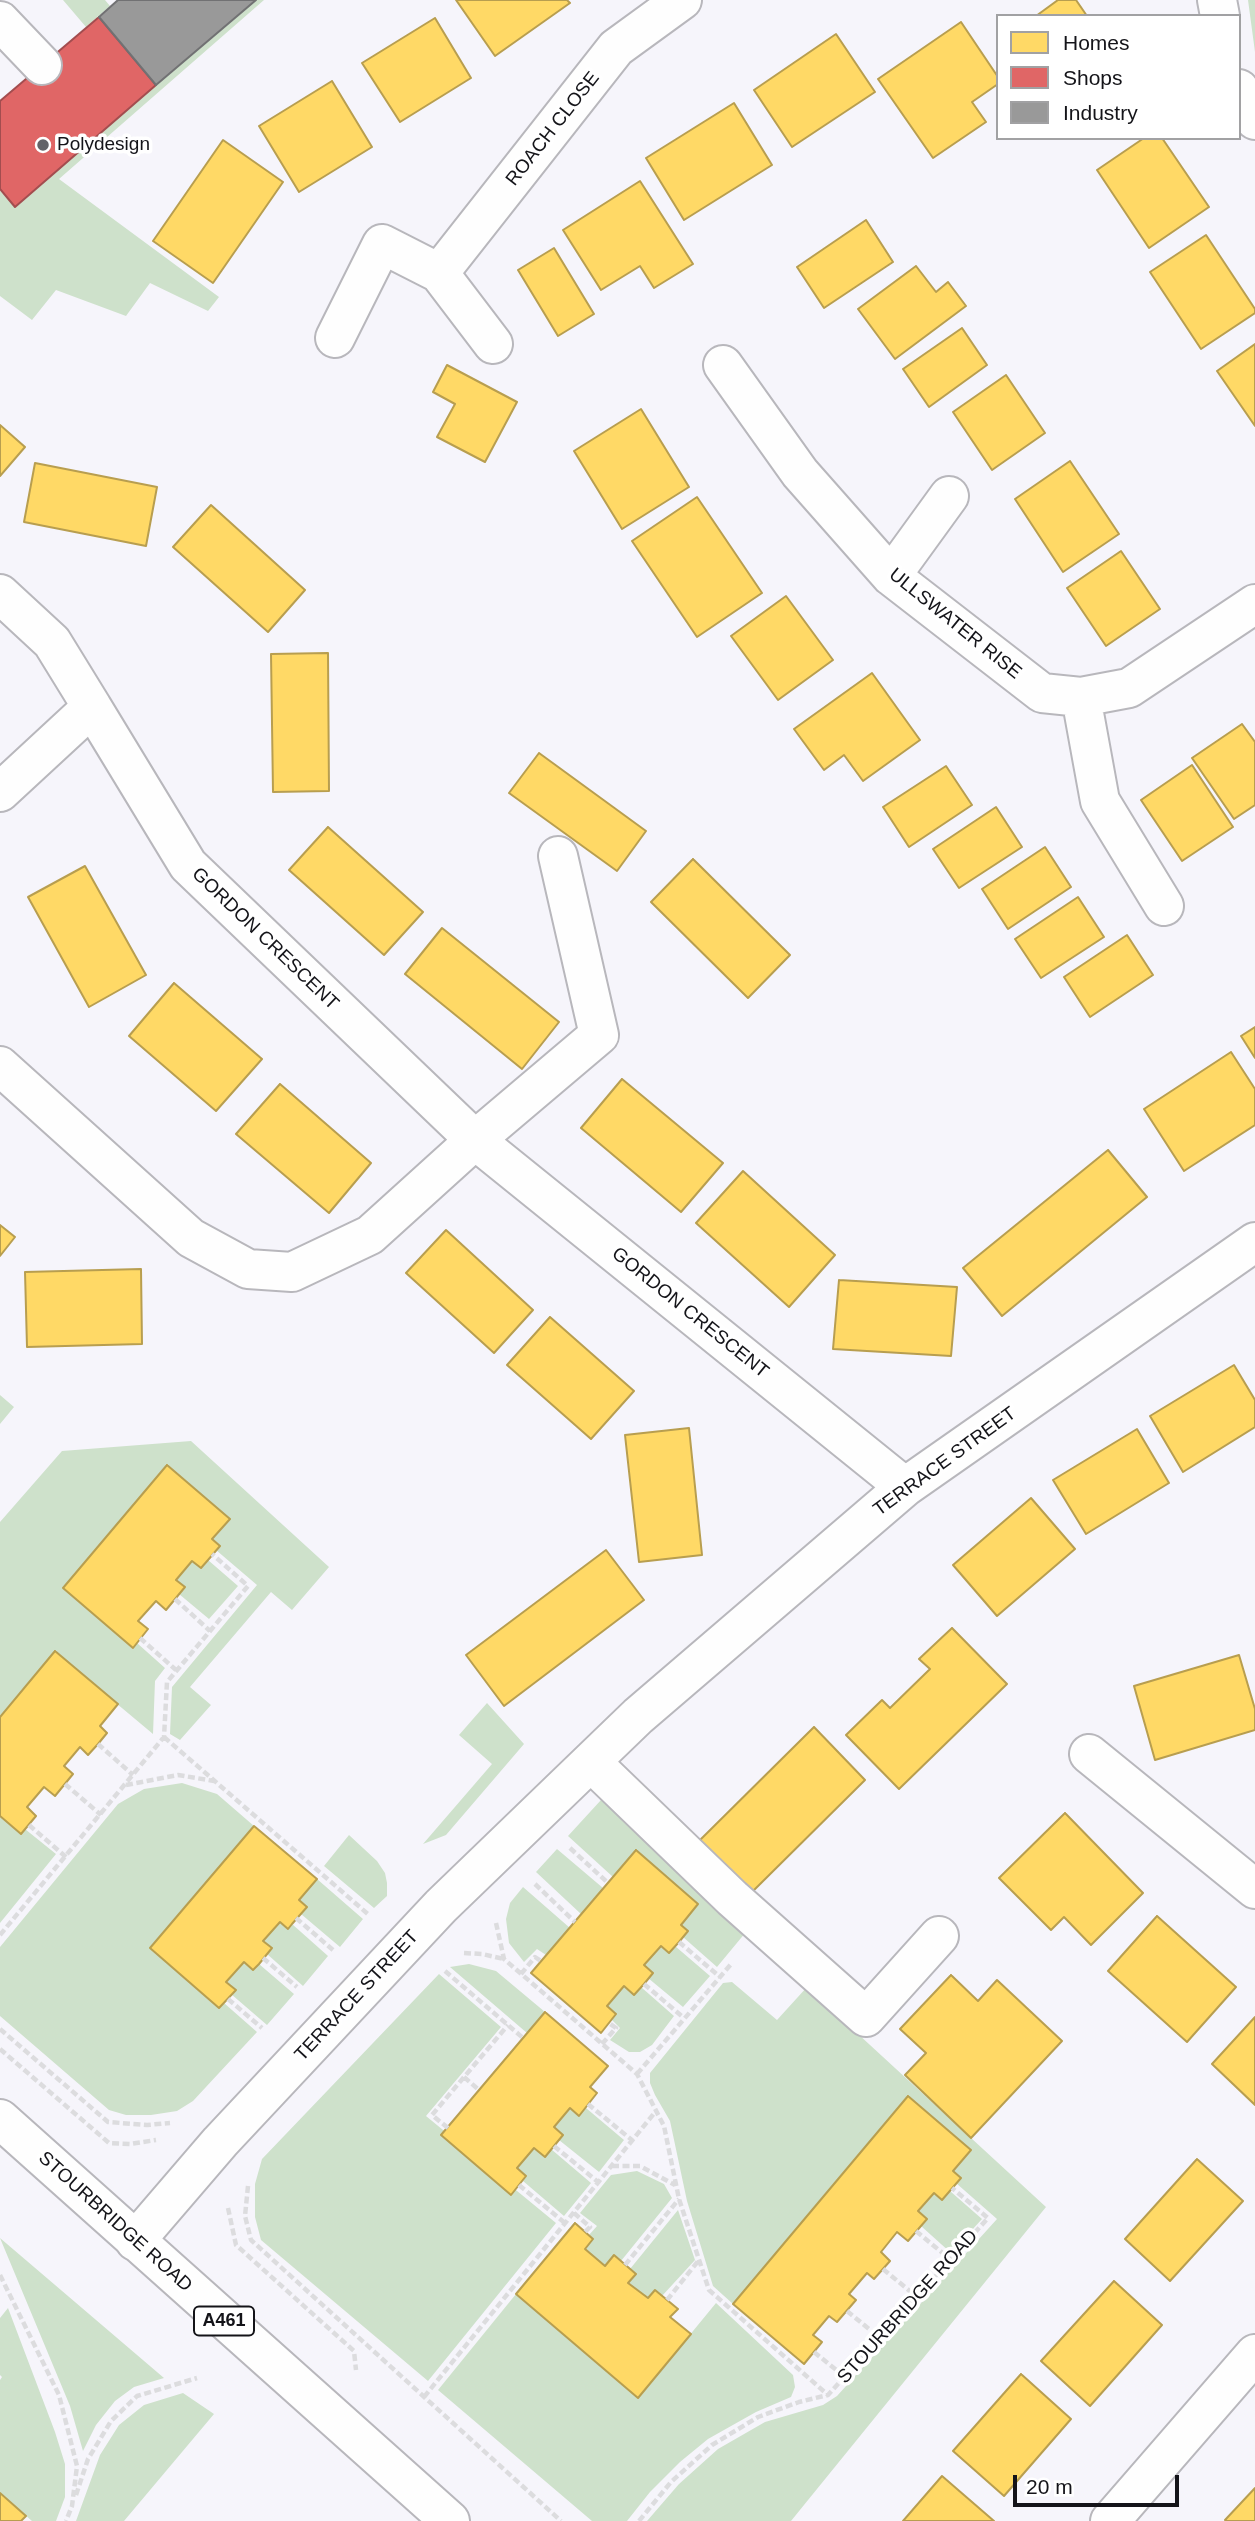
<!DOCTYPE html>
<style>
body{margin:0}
#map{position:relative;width:1255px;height:2521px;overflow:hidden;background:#f6f5fb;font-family:Arial,sans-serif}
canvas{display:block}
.legend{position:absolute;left:996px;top:14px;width:245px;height:126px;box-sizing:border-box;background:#fff;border:2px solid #a1a1a3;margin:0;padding:9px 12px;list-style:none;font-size:21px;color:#141419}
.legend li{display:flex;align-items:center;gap:14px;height:35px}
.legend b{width:35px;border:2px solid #a1a1a3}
.scale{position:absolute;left:1013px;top:2475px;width:166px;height:32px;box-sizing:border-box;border:4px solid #141419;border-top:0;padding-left:9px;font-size:21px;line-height:24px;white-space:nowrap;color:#141419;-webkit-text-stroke:5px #fff;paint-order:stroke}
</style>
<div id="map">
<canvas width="1255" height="2521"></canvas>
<ul class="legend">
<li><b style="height:19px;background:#ffd966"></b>Homes</li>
<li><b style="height:19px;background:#e06666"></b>Shops</li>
<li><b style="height:19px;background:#999"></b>Industry</li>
</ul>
<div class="scale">20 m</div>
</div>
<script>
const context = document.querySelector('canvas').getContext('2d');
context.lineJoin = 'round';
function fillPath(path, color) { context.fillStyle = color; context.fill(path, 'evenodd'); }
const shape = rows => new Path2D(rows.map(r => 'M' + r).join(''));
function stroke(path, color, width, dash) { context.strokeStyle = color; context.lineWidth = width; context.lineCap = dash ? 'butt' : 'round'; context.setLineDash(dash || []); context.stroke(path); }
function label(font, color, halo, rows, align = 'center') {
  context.font = font + ' Arial,sans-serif'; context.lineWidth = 7; context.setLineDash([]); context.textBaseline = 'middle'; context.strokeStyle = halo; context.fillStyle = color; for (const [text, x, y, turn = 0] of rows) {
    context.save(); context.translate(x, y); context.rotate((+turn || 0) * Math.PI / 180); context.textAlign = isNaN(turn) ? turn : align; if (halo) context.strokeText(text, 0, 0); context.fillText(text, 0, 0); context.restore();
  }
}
fillPath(shape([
 [63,0,105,0,110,6,86,27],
 [256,0,264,0,59,179,219,297,208,311,150,283,126,316,56,290,32,320,0,296,0,189,15,206],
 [1248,0,1255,0,1255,52],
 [0,1395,14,1407,0,1424],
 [191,1441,329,1567,292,1610,271,1592,190,1687,211,1705,180,1740,170,1734,172,1687,257,1585,216,1550,212,1539,229,1518,167,1465,63,1588,132,1647,137,1643,165,1668,155,1681,153,1734,55,1652,0,1717,0,1522,62,1451],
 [208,1560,238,1586,209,1619,179,1594,184,1587,176,1580,192,1561,201,1568],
 [487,1703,524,1744,446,1835,423,1844,492,1764,459,1735],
 [182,1783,217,1794,254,1826,150,1948,219,2008,224,2003,257,2032,193,2101,177,2111,151,2115,126,2115,109,2110,0,2016,0,1947,118,1804,144,1789],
 [601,1800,746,1932,717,1967,683,1937,688,1931,681,1925,698,1904,636,1850,613,1877,568,1836],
 [0,1816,21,1834,25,1829,56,1854,0,1923],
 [349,1835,377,1861,385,1873,387,1883,387,1896,374,1908,324,1866],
 [557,1849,603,1888,581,1914,536,1872],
 [317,1879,363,1919,340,1947,301,1914,306,1907,299,1900],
 [523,1887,570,1928,546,1955,537,1949,524,1962,509,1943,506,1919,510,1903],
 [280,1922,287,1929,292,1924,328,1956,303,1986,267,1954,272,1948,263,1941],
 [661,1946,669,1953,675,1946,710,1976,683,2007,648,1978,653,1973,644,1965],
 [244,1962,253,1970,259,1964,294,1994,267,2025,231,1994,235,1990,226,1982],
 [469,1964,496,1971,545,2012,527,2033,450,1967],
 [439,1974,501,2027,426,2116,556,2223,428,2381,261,2240,255,2217,255,2184,262,2159],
 [732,1982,777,2020,807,1987,1046,2207,791,2521,647,2521,679,2484,718,2449,765,2422,823,2405,837,2396,997,2219,956,2183,961,2178,953,2171,908,2097,733,2304,713,2286,687,2201,670,2121,655,2095,650,2083,650,2073,723,1983],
 [624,1986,641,1987,674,2016,652,2045,640,2052,629,2052,610,2040,620,2028,612,2020,616,2014,607,2006],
 [570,2108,579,2116,586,2108,624,2140,599,2172,559,2140,554,2127],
 [534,2148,551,2149,591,2183,564,2216,523,2181,526,2176,517,2168],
 [637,2171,664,2184,672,2198,621,2261,614,2255,605,2266,585,2249,593,2239,589,2235,597,2226,580,2213,611,2175],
 [950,2191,982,2219,951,2253,921,2226,926,2219,918,2212,934,2193],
 [678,2210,695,2260,662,2296,648,2298,628,2283,636,2274,630,2269],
 [0,2238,164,2378,134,2387,115,2401,96,2425,83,2451,70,2406],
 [516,2294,638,2398,716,2303,793,2375,795,2387,791,2397,756,2412,708,2439,680,2462,650,2492,627,2521,592,2521,438,2390],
 [8,2308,55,2432,65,2464,65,2497,56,2521,32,2521,0,2493,0,2380,2,2377,0,2375,0,2318],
 [183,2393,214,2414,124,2521,76,2521,100,2455,119,2425,144,2405]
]), '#cee1cb');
const homes = shape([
 [456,0,567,0,570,3,495,56,456,0],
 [1058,0,1076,0,1087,16,1036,16,1058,0],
 [435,18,471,78,400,122,362,63,435,18],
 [961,22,998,77,998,84,972,102,986,122,933,158,878,79,961,22],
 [836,34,875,92,792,147,754,90,836,34],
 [332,81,372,147,299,192,259,126,332,81],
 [734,103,772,165,684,220,646,158,734,103],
 [1144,138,1162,138,1209,207,1149,248,1097,170,1144,138],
 [223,140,283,182,213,283,153,241,223,140],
 [640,181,693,264,654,288,640,266,601,290,563,230,640,181],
 [866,220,893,262,824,308,797,267,866,220],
 [1206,235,1255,309,1255,313,1201,349,1150,272,1206,235],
 [554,248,594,314,558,336,518,270,554,248],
 [916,266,936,292,948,282,966,306,895,359,858,309,916,266],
 [962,328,987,365,929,407,903,369,962,328],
 [1255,344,1255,426,1217,371,1255,344],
 [447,365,517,402,485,462,437,437,455,404,433,392,447,365],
 [1006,375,1045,433,992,470,953,412,1006,375],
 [641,409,689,487,622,529,574,451,641,409],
 [0,425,25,447,0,476,0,425],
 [1070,461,1119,534,1063,572,1015,499,1070,461],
 [35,463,157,487,146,546,24,522,35,463],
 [697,497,762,593,697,637,632,541,697,497],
 [211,505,305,590,268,632,173,547,211,505],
 [1121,551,1160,609,1106,646,1067,588,1121,551],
 [786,596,833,660,778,700,731,636,786,596],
 [328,653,329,791,273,792,271,654,328,653],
 [872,673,920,740,863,781,844,755,824,770,794,729,872,673],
 [1242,724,1255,742,1255,805,1234,819,1192,758,1242,724],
 [539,753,646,831,617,871,509,793,539,753],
 [1192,765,1233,827,1182,861,1141,800,1192,765],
 [946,766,972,805,909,847,883,807,946,766],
 [996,807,1022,847,959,888,933,849,996,807],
 [328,827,423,912,384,955,289,870,328,827],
 [1045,847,1071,887,1008,929,982,889,1045,847],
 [693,859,790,955,748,998,651,902,693,859],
 [85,866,146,975,89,1007,28,897,85,866],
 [1078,897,1104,937,1041,978,1015,939,1078,897],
 [442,928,559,1022,522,1069,405,974,442,928],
 [1127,935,1153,975,1090,1017,1064,977,1127,935],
 [174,983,262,1059,216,1111,129,1036,174,983],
 [1255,1027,1255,1058,1241,1036,1255,1027],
 [1231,1052,1255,1089,1255,1125,1184,1171,1144,1109,1231,1052],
 [622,1079,723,1163,681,1212,581,1128,622,1079],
 [280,1084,371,1163,329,1213,236,1134,280,1084],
 [1108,1150,1147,1197,1002,1316,963,1268,1108,1150],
 [743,1171,835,1255,789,1307,696,1223,743,1171],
 [0,1225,15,1237,0,1256,0,1225],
 [446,1230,533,1310,494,1353,406,1273,446,1230],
 [141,1269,142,1344,27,1347,25,1272,141,1269],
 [839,1280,957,1287,951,1356,833,1349,839,1280],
 [550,1317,634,1391,591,1439,507,1365,550,1317],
 [1234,1365,1255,1400,1255,1427,1183,1472,1150,1416,1234,1365],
 [689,1428,702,1555,639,1562,625,1435,689,1428],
 [1137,1429,1169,1483,1086,1534,1053,1480,1137,1429],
 [167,1465,230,1519,212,1539,220,1546,208,1560,201,1568,192,1561,176,1580,185,1587,166,1610,156,1601,138,1621,148,1629,133,1648,63,1588,167,1465],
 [1031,1498,1075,1549,997,1616,953,1565,1031,1498],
 [606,1550,644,1600,504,1706,466,1655,606,1550],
 [952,1628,1007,1684,899,1789,846,1735,882,1700,890,1708,930,1669,919,1659,952,1628],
 [55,1651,118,1704,100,1726,107,1733,98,1744,88,1755,80,1747,64,1766,73,1774,55,1796,44,1787,27,1807,36,1816,21,1834,0,1816,0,1717,55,1651],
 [1239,1655,1255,1709,1255,1730,1155,1760,1134,1686,1239,1655],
 [814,1727,865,1780,748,1896,697,1843,814,1727],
 [1065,1813,1143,1893,1091,1945,1064,1917,1051,1930,999,1878,1065,1813],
 [254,1826,317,1879,299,1900,307,1907,292,1924,288,1929,280,1922,263,1941,272,1948,259,1964,253,1970,244,1962,226,1982,236,1990,219,2008,150,1948,254,1826],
 [636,1850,698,1904,681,1925,688,1931,679,1942,669,1953,661,1946,644,1965,653,1973,644,1984,634,1995,624,1986,607,2006,616,2014,601,2033,531,1973,636,1850],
 [1157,1916,1236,1987,1187,2042,1108,1971,1157,1916],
 [951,1975,978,2001,997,1980,1062,2041,971,2138,905,2075,926,2053,900,2029,951,1975],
 [545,2012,608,2066,590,2087,597,2093,579,2116,570,2108,554,2127,563,2135,545,2157,534,2148,517,2168,526,2176,511,2195,441,2135,545,2012],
 [1255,2017,1255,2105,1212,2064,1255,2017],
 [908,2096,971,2150,953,2171,961,2178,942,2200,934,2193,918,2211,927,2219,908,2241,897,2232,881,2252,890,2261,874,2279,867,2273,849,2294,856,2300,837,2322,829,2316,813,2335,822,2342,804,2364,733,2304,908,2096],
 [1197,2159,1243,2201,1170,2281,1125,2239,1197,2159],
 [575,2223,593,2239,585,2249,605,2266,614,2255,636,2274,628,2283,648,2298,655,2290,678,2309,670,2317,691,2334,638,2398,516,2294,575,2223],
 [1114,2281,1162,2325,1090,2406,1041,2361,1114,2281],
 [1021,2374,1071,2419,1004,2496,953,2451,1021,2374],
 [942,2476,994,2521,903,2521,942,2476],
 [1255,2488,1255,2521,1227,2521,1225,2520,1255,2488],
 [0,2493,26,2516,21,2521,0,2521,0,2493]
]);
fillPath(homes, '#ffd966');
stroke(homes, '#b89e4f', 2);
const shops = shape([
 [99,17,156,85,15,207,0,189,0,101,99,17]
]);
fillPath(shops, '#e06666');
stroke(shops, '#a34d4f', 2);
const industry = shape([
 [118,0,256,0,156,85,99,17,118,0]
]);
fillPath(industry, '#999');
stroke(industry, '#717173', 2);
const minor = shape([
 [1217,0,1220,16],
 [0,21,42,65],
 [1239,89,1255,120],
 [439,273,616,48,682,0],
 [335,338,382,244,439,273,493,344],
 [723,365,800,473,891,576,1042,693,1081,697,1129,688,1255,604],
 [891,576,949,496],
 [0,594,52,642,92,707],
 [1081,697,1100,801,1164,906],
 [0,792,92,707,188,865,475,1140,905,1487],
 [0,1066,191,1238,248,1269,292,1272,370,1235,475,1140,599,1035,558,856],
 [1089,1754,1255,1889],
 [591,1762,732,1898,866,2017,939,1936],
 [135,2241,220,2142,441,1906,638,1716,905,1487,1255,1242],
 [1110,2521,1255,2354]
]);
const major = shape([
 [0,2119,450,2521]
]);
stroke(minor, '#b8b7bc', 42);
stroke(major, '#b8b7bc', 42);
stroke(shape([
 [175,1599,210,1631],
 [140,1638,176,1670],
 [164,1737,369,1915],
 [98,1744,133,1775],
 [65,1784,101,1815],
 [126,1785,178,1775,214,1781],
 [29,1825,66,1857],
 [570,1848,608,1883],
 [535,1884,575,1922],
 [296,1918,333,1950],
 [496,1923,504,1959,637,2074,664,2126,679,2199,709,2290,828,2395],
 [0,1935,164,1737,167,1682,248,1586,212,1554],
 [679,1942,720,1977],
 [464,1953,482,1954,504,1959],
 [263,1958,297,1987],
 [445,1971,523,2038],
 [521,1974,535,1957,541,1961],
 [644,1984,684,2018],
 [228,1999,262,2028],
 [0,2029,108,2122,147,2125,170,2123],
 [602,2044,616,2028,609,2023],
 [0,2049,109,2143,130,2144,156,2140],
 [637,2074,732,1963],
 [464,2077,479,2090],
 [588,2104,633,2141],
 [448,2128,432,2115,508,2025],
 [554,2146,598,2182],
 [612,2166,640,2166,675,2185],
 [519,2185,565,2223],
 [248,2186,245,2216,251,2240,561,2521],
 [228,2208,236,2245,354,2351,356,2370],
 [574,2213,590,2227,585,2232],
 [916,2231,951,2260],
 [625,2265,679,2199],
 [883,2269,917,2297],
 [0,2275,59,2395,77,2466,72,2506,66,2521],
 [667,2300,699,2260],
 [847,2311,880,2338],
 [814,2352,845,2377],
 [424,2397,656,2111],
 [76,2495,88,2459,111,2421,137,2396,197,2378],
 [639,2521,671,2482,712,2445,758,2417,799,2402,828,2395,988,2218,952,2188]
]), '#dcdcde', 4.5, [7, 3.5]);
stroke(minor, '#fefefe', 38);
stroke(major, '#fefefe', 38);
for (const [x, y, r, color] of [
 [43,145,7,"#636368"]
]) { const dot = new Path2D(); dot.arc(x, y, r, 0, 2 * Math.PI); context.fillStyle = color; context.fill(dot); stroke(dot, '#fff', 2.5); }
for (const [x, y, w] of [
 [224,2321,60]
]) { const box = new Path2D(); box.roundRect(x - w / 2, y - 14.5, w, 29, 5); context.fillStyle = '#fff'; context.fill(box); stroke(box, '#141419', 2); }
label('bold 18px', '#141419', null, [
 ["A461",224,2321]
]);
label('19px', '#141419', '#fff', [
 ["ROACH CLOSE",553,129,-52],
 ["ULLSWATER RISE",955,624,39],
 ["GORDON CRESCENT",265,939,44],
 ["GORDON CRESCENT",690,1313,39],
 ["TERRACE STREET",945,1462,-36],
 ["TERRACE STREET",357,1996,-47],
 ["STOURBRIDGE ROAD",115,2222,42],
 ["STOURBRIDGE ROAD",908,2307,-48]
]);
label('19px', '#141419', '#fff', [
 ["Polydesign",57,145]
], 'left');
</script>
